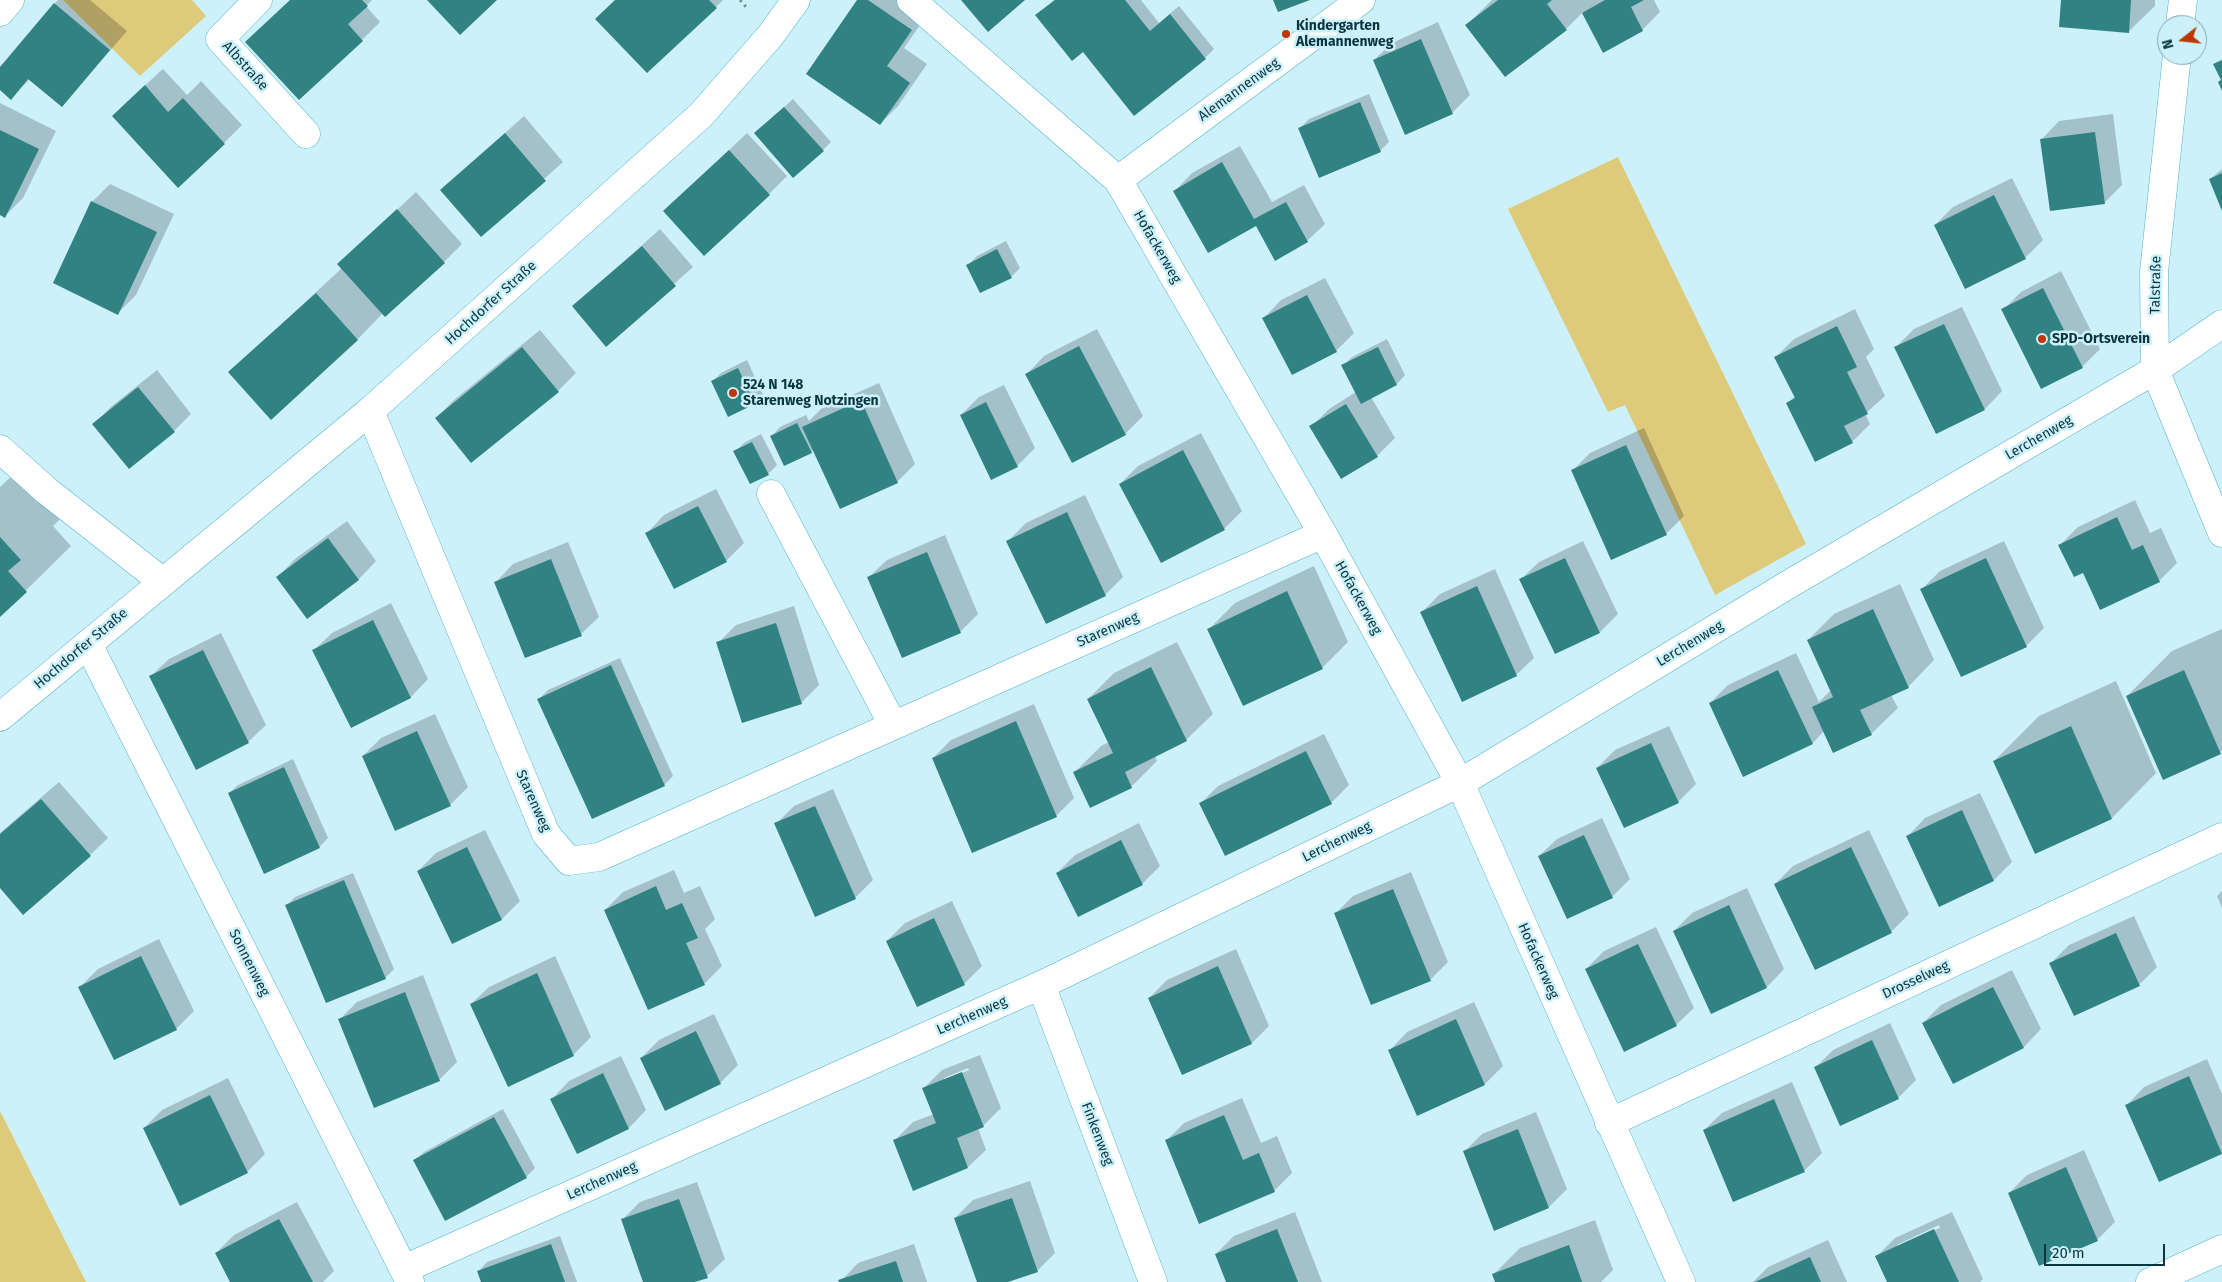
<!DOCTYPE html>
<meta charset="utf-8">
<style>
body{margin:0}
#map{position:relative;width:2222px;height:1282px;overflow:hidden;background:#cdf1fa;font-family:"Fira Sans",sans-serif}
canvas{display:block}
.north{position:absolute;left:2157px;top:15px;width:50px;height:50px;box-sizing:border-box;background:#cdf1fa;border:1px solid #7fa6b0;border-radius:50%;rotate:254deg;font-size:14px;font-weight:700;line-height:20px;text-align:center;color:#0a3640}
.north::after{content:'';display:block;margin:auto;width:18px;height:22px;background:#be3600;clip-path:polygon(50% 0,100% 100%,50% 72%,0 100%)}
.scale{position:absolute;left:2044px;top:1244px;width:121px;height:22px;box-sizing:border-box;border:2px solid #0a3640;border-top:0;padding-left:6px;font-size:15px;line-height:18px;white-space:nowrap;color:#0a3640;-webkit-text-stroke:4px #cdf1fa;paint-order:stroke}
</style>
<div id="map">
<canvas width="2222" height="1282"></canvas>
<div class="north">N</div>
<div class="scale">20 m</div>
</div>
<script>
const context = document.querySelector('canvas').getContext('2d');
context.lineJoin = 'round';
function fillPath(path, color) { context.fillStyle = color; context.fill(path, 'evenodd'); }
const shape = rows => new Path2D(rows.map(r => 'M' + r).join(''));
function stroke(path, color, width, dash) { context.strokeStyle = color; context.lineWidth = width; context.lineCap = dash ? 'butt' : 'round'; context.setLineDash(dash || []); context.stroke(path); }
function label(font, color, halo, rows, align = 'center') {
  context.font = font + ' "Fira Sans",sans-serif'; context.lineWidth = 5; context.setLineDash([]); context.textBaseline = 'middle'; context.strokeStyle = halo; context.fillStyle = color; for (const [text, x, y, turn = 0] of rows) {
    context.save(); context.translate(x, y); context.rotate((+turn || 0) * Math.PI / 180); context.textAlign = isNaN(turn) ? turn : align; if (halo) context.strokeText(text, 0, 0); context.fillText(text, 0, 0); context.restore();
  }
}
fillPath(shape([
 [63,0,192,0,206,16,140,76],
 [1618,157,1806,544,1715,595,1625,405,1608,412,1508,209],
 [0,1111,86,1282,0,1282]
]), '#ddca7b');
fillPath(shape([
 [58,0,90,0,127,31,62,106,30,79,11,98,0,88,0,69],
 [291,0,372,0,366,6,380,22,362,40],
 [616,0,723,0,716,7],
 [858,0,912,0,929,12,904,48,927,64,898,106,880,124],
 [1054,0,1141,0,1159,23,1179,6,1214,49,1205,58,1083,51,1037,15],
 [1492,0,1654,0,1660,12,1642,30,1603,51,1583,12,1566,29,1467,25],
 [2063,0,2155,0,2155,6,2128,32],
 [1438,22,1470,95,1452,113,1374,60,1392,43],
 [163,69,187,95,201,81,242,125,224,143,131,98],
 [1369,94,1389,142,1380,151,1300,128,1309,119],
 [793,99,831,142,823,150,764,125],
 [0,103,56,131,23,198,5,216,0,214],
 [2113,114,2122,185,2104,203,2042,139,2059,121],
 [524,116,563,162,481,235,442,190],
 [747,133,787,176,769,194,683,194],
 [1240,146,1272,202,1304,185,1325,224,1307,241,1256,224,1175,191,1192,173],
 [2222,169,2222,207,2210,179],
 [2012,178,2043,240,2025,258,1935,225,1953,207],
 [110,184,174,214,136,295,118,313,92,202],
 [416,192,462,244,444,262,386,316,383,313,357,340,230,372,342,268,339,264],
 [660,229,693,267,606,345,573,307],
 [1006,241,1020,268,1011,277,968,265,977,256],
 [2061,271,2100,349,2082,367,2003,310,2021,292],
 [1325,278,1354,333,1336,351,1264,318,1281,300],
 [1962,307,2002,391,1985,409,1896,347,1914,329],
 [1855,309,1874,349,1866,357,1885,396,1865,414,1870,424,1852,442,1788,403,1795,396,1776,357,1794,339],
 [1097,329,1143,416,1125,434,1027,374,1044,356],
 [540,330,576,373,558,391,436,418,454,400],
 [1387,339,1405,375,1397,384,1371,397,1395,438,1377,456,1342,478,1311,427,1329,409,1356,392,1343,366,1352,357],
 [747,360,763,395,754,403,712,382,721,373],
 [157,370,191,414,174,431,94,424,112,406],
 [879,383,915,464,897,482,814,449,811,452,772,436,780,427,806,415,809,421,821,409],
 [1004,385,1035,448,1017,466,961,415,979,397],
 [1644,428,1684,516,1666,534,1572,471,1590,453],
 [1201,433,1242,511,1224,529,1120,484,1138,466],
 [761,434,777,465,768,474,735,452,744,443],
 [22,467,65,514,53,526,71,546,0,616,0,487],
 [716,489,744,543,726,561,647,533,664,515],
 [1085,495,1123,577,1105,595,1046,622,1008,541,1026,523],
 [2135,500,2150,533,2161,528,2177,563,2159,581,2084,571,2060,545,2078,527],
 [347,521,376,561,359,579,307,617,278,577,295,559],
 [945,535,978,614,960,632,869,577,887,560],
 [1583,541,1618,614,1600,632,1555,652,1521,579,1539,562],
 [2004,541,2044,628,2026,646,1922,589,1940,571],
 [568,542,599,617,581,634,496,582,513,564],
 [1314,566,1348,642,1322,668,1209,629,1235,603],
 [1495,569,1534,658,1516,675,1422,612,1440,594],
 [1900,584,1934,660,1908,687,1891,695,1898,708,1871,734,1834,751,1824,731,1813,743,1744,775,1710,703,1728,685,1796,653,1819,702,1831,690,1808,640,1834,614],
 [391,603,428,679,411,697,351,726,314,650,332,633],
 [794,606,819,685,801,703,718,643,736,625],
 [2222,629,2222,751,2164,778,2127,696,2172,651],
 [221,633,266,725,248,742,151,676,169,659],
 [1177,642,1213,714,1186,740,1155,756,1157,761,1131,787,1074,773,1101,746,1109,742,1088,699,1114,673],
 [620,658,673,776,664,785,539,699,548,690],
 [2116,681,2156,773,2112,818,2036,852,1994,761,2039,716],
 [1034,704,1074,798,1056,816,933,758,951,740],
 [435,714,468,787,450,805,363,756,381,738],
 [1669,726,1696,784,1678,802,1597,768,1615,750],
 [1324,734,1349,785,1331,803,1200,804,1218,786],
 [293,759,328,838,319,847,229,793,238,785],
 [59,782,108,838,90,855,0,886,0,833],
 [833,789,873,880,855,898,776,824,794,806],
 [1980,793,2012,862,1994,880,1940,905,1908,836,1925,818],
 [1602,818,1630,879,1612,897,1539,856,1557,839],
 [1139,823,1160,866,1142,884,1057,873,1075,855],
 [485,830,520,901,502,919,452,942,418,871,436,853],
 [1869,830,1909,914,1891,932,1775,884,1793,866],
 [674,870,684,893,700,886,715,919,705,929,722,966,704,984,605,910,623,892],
 [1411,872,1448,962,1430,980,1335,914,1353,896],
 [353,873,394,969,385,978,286,906,295,897],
 [1747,888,1784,969,1767,987,1712,1013,1674,931,1692,913],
 [2222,891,2222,908,2217,896],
 [952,901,982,966,964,984,887,941,905,923],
 [2134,916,2157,967,2139,985,2051,963,2069,945],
 [1656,927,1694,1008,1676,1025,1586,969,1604,951],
 [159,939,194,1011,176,1029,80,987,98,969],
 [1236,949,1269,1026,1252,1043,1149,998,1167,980],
 [555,956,591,1037,573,1055,471,1004,489,987],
 [2012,970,2041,1029,2024,1047,1923,1023,1941,1005],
 [423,975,457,1062,439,1080,339,1020,357,1002],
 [1474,1002,1503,1066,1485,1084,1418,1114,1390,1050,1407,1032],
 [714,1014,738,1065,720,1083,641,1058,659,1040],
 [1890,1023,1916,1080,1898,1098,1815,1068,1833,1050],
 [980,1055,1001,1108,983,1126,978,1128,986,1150,968,1167,895,1140,913,1122,934,1114,924,1088,942,1070],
 [968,1068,969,1070,944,1081,944,1078],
 [621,1056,646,1110,629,1128,578,1152,552,1099,569,1081],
 [2207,1059,2222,1094,2222,1153,2160,1180,2127,1105,2144,1087],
 [228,1078,265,1154,247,1172,144,1128,162,1110],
 [1792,1082,1822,1153,1805,1170,1734,1201,1704,1130,1722,1113],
 [1242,1098,1261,1143,1277,1136,1292,1173,1274,1191,1166,1141,1184,1123],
 [503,1109,535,1168,526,1177,415,1160,424,1152],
 [1536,1112,1567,1189,1549,1207,1495,1229,1464,1152,1482,1134],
 [2084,1150,2115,1222,2097,1240,2009,1193,2027,1175],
 [1030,1181,1055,1253,1037,1271,1005,1282,978,1282,955,1218,973,1200],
 [697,1182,725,1259,707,1276,691,1282,645,1282,622,1220,640,1202],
 [297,1202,334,1271,323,1282,232,1282,216,1253,234,1235],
 [1295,1212,1322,1282,1227,1282,1216,1254,1234,1236],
 [1952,1212,1983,1279,1980,1282,1889,1282,1877,1256,1895,1238],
 [1939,1225,1940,1228,1897,1247,1897,1245],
 [1595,1220,1613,1270,1601,1282,1496,1282,1494,1274,1520,1248],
 [560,1236,577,1282,483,1282,479,1271,487,1262],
 [1828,1240,1847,1282,1753,1282,1768,1267],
 [914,1244,927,1282,840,1282,858,1263]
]), '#0003');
fillPath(shape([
 [290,0,362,0,368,6,348,24,363,41,299,100,245,42],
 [427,0,497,0,460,35],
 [615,0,709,0,717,8,647,73,595,19],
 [857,0,868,0,912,30,887,66,910,83,880,125,806,74],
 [961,0,1025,0,988,32],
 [1055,0,1125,0,1150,31,1170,14,1206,59,1134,116,1083,52,1072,61,1035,15],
 [1273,0,1310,0,1278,12],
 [1498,0,1552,0,1547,4,1567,30,1505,77,1465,25],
 [1605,0,1644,0,1631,7,1643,31,1603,53,1582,13],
 [2061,0,2131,0,2129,33,2059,27],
 [54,3,110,50,62,107,28,79,11,100,0,90,0,67],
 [1421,39,1453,114,1405,135,1373,60],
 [2222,60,2222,91,2218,82,2221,80,2213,64],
 [145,85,168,112,183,98,225,144,178,188,112,116],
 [1360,102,1381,152,1319,178,1298,128],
 [784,107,824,151,793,178,754,133],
 [0,130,39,149,5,218,0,215],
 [2095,132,2105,204,2050,211,2040,139],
 [505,133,546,181,481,237,440,190],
 [729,150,770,195,704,256,663,211],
 [1222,162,1254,219,1286,202,1308,242,1275,261,1256,226,1208,253,1173,191],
 [2222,173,2222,211,2209,179],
 [1994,195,2026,259,1965,289,1934,225],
 [91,201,157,232,118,315,53,283],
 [397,209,445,263,385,317,337,264],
 [642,246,676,286,606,347,572,306],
 [997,249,1012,278,980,293,966,265],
 [2043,288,2083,368,2041,389,2001,309],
 [316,293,358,340,271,420,228,372],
 [1307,295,1337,352,1292,375,1262,318],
 [1944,324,1985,410,1936,434,1894,347],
 [1837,326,1857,367,1847,372,1868,414,1844,426,1853,443,1815,462,1786,403,1795,398,1774,357],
 [1079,346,1126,435,1072,463,1025,374],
 [522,347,559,392,471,463,435,418],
 [1378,347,1397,385,1361,404,1341,365],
 [738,368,755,404,728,417,711,381],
 [138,387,175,432,129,469,92,424],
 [861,400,898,483,840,509,802,427],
 [986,402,1018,467,991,480,960,415],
 [1346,404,1378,457,1341,479,1309,426],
 [797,423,812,453,784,466,770,436],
 [752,442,769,475,750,484,733,451],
 [1626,445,1667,535,1611,560,1571,470],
 [1183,450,1225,530,1161,563,1119,484],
 [698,506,727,562,674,589,645,533],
 [1067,512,1106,596,1046,624,1006,541],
 [2117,517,2132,550,2143,545,2160,582,2100,610,2083,573,2074,577,2058,545],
 [0,537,21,560,8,571,27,592,0,617],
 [328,538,359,580,307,619,276,577],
 [927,552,961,633,902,658,867,577],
 [1565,558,1600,633,1555,654,1519,579],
 [1986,558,2027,647,1961,677,1920,589],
 [551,559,582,636,525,658,494,582],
 [1477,586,1517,676,1462,702,1420,612],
 [1287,591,1323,669,1243,706,1207,629],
 [1873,609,1909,688,1860,710,1872,735,1833,753,1812,707,1833,697,1807,640],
 [373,620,411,698,351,728,312,650],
 [776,623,802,704,742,723,716,642],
 [203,650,249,743,196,770,149,676],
 [611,665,665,786,592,819,537,699],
 [1151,667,1187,741,1125,772,1132,788,1090,808,1073,772,1113,753,1087,699],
 [1778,670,1813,744,1743,777,1709,703],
 [2184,670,2221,754,2163,780,2126,696],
 [1016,721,1057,817,972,853,932,758],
 [2071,726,2112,819,2035,854,1993,761],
 [417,731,451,806,395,831,362,756],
 [1651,743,1679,803,1624,828,1596,768],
 [1306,751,1332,804,1225,856,1199,803],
 [284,767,320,848,264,874,228,793],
 [41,799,91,856,23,915,0,888,0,834],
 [815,806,856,899,815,917,774,823],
 [1962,810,1994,881,1939,907,1906,836],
 [1584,835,1613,898,1567,919,1538,856],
 [1121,840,1143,885,1078,917,1056,873],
 [467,847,502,920,452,944,417,871],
 [1851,847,1892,933,1815,970,1774,884],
 [344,880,386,979,326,1003,285,905],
 [656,886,666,910,682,903,698,938,686,943,705,985,648,1010,604,910],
 [1393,889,1431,981,1371,1005,1334,913],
 [1729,905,1767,988,1711,1014,1673,931],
 [934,918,965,985,917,1007,886,941],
 [2116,933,2140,986,2074,1016,2049,963],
 [1638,944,1677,1026,1624,1052,1585,969],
 [141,956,177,1030,114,1060,78,987],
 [1218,966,1252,1044,1182,1075,1148,998],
 [537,973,574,1056,508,1087,470,1004],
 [1993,987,2024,1048,1953,1084,1922,1023],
 [405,992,440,1081,374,1108,338,1019],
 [1456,1019,1485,1085,1417,1116,1388,1050],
 [696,1031,721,1084,665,1111,640,1058],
 [1872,1040,1899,1099,1840,1126,1814,1067],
 [962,1072,984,1127,957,1138,968,1168,913,1191,893,1140,936,1123,922,1088],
 [603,1073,629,1129,577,1154,550,1099],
 [2189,1076,2222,1154,2159,1182,2125,1105],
 [210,1095,248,1173,180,1206,143,1128],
 [1774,1099,1805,1172,1733,1202,1703,1130],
 [1224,1115,1243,1160,1259,1153,1275,1192,1199,1224,1165,1140],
 [494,1117,527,1178,445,1221,413,1160],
 [1518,1129,1549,1208,1494,1231,1463,1151],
 [2066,1167,2098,1241,2039,1266,2008,1193],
 [1012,1198,1038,1272,1008,1282,977,1282,954,1218],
 [679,1199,708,1278,695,1282,643,1282,621,1219],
 [279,1219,313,1282,230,1282,215,1253],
 [1277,1229,1298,1282,1226,1282,1215,1254],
 [1934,1229,1959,1282,1887,1282,1875,1256],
 [551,1244,565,1282,481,1282,477,1271],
 [1569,1245,1582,1282,1495,1282,1492,1274],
 [1810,1257,1821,1282,1755,1282],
 [896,1261,903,1282,839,1282,838,1280]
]), '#308283');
const minor = shape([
 [258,0,220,39,306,134],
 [911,0,1118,180,1323,534,1460,783,1681,1282],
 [0,12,10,0],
 [2180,25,2183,0],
 [2177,55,2154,272,2155,370,2222,533],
 [1118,180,1361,0],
 [370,411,546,834,569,861,599,857,1323,534],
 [0,449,47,491,163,582],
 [771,494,893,725],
 [88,644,410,1282],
 [1041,985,1153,1282],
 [1609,1123,2222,837],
 [404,1269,1041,985,1460,783,1791,583,2155,370,2222,324],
 [2150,1282,2222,1249]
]);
const major = shape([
 [0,717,370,411,701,115,770,36,796,0]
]);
stroke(minor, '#51b3cc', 29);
stroke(major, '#51b3cc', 29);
stroke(shape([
 [740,0,746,7]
]), '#6a929c', 3, [2.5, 4]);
stroke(minor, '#fff', 28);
stroke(major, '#fff', 28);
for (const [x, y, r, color] of [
 [1286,34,5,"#be3600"],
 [2042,339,5,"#be3600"],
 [733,393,5,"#be3600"]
]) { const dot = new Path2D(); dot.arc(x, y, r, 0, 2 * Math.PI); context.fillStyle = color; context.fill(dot); stroke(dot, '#cdf1fa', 2); }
label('bold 14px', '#0a3640', '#cdf1fa', [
 ["Kindergarten",1296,26],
 ["Alemannenweg",1296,42],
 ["SPD-Ortsverein",2052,339],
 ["524 N 148",743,385],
 ["Starenweg Notzingen",743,401]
], 'left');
label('14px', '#0a3640', '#cdf1fa', [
 ["Albstraße",245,66,48],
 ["Alemannenweg",1239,90,-36],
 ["Hofackerweg",1157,247,60],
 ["Talstraße",2156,285,-89],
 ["Hochdorfer Straße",491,303,-42],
 ["Lerchenweg",2039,438,-30],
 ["Hofackerweg",1358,598,61],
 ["Starenweg",1108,630,-24],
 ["Lerchenweg",1690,644,-31],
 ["Hochdorfer Straße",81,649,-40],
 ["Starenweg",533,801,66],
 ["Lerchenweg",1337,842,-26],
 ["Hofackerweg",1538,961,66],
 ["Sonnenweg",249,963,63],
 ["Drosselweg",1916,980,-25],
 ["Lerchenweg",972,1016,-24],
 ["Finkenweg",1097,1134,69],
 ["Lerchenweg",602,1181,-24]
]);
</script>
